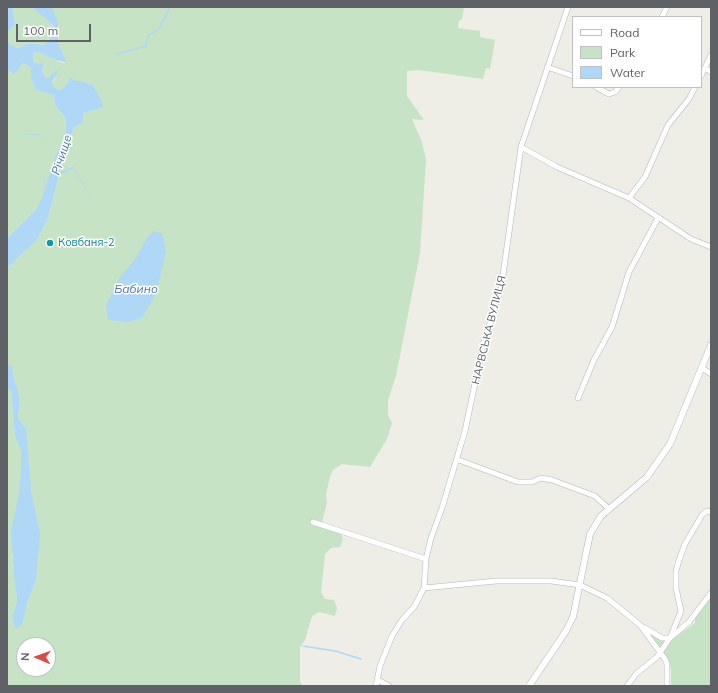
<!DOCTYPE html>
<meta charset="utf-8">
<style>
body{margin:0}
#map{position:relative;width:718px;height:693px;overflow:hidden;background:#eeede6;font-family:Mulish,sans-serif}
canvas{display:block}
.frame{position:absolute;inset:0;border:8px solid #5e6165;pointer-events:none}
.legend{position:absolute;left:572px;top:16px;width:130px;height:72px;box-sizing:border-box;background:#fff;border:1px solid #bfc0c1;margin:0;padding:5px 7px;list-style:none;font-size:12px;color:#5e6165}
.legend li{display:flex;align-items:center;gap:8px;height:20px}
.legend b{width:20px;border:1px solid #bfc0c1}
.north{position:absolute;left:16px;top:637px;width:40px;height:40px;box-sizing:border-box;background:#fff;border:1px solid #bfc0c1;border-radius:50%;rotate:272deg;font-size:11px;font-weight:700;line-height:16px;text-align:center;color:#5e6165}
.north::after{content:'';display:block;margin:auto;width:14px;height:18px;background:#d84d43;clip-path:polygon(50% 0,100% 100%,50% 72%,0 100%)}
.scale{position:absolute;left:16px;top:24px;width:75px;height:18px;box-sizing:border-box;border:2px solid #5e6165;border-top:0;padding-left:5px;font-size:12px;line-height:14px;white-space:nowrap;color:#5e6165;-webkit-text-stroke:3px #fff;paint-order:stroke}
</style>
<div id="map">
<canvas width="718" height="693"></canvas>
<div class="frame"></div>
<ul class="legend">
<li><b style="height:5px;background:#fff"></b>Road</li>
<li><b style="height:11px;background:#c6e3c6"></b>Park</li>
<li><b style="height:11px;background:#afd8f6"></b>Water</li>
</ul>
<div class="north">N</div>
<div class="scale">100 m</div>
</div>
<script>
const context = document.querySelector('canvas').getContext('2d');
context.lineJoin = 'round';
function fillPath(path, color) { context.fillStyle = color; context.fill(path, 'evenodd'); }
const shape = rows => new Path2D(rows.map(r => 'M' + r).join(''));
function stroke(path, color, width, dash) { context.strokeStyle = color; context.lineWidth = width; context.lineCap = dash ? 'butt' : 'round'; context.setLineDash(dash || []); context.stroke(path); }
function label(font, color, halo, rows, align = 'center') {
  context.font = font + ' Mulish,sans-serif'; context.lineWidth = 3; context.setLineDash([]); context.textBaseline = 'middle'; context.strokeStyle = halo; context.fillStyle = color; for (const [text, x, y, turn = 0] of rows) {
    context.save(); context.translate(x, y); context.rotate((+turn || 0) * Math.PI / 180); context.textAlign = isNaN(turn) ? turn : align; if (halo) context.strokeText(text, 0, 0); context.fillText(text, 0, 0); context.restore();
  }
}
fillPath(shape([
 [13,7,33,7,51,23,55,28,54,34,43,45,31,43,17,48,9,43,7,35,7,33,15,25],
 [50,7,464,7,462,19,459,21,458,28,480,31,480,37,495,40,490,69,486,68,483,79,419,70,407,71,407,96,424,120,412,119,422,142,426,160,420,253,396,376,388,400,388,415,392,423,387,439,370,467,342,464,333,470,330,477,326,494,327,502,322,523,340,531,343,539,340,547,331,548,325,554,321,592,325,599,334,600,337,608,335,616,319,612,312,616,305,640,300,647,300,682,303,686,7,686,7,389,11,390,15,436,26,429,18,417,20,398,7,381,7,268,36,241,47,221,59,176,73,167,77,174,73,166,59,174,74,127,83,113,102,101,93,85,82,81,77,82,70,77,67,84,60,90,56,89,52,83,55,80,55,71,50,78,44,76,42,68,33,61,33,53,39,52,62,63,66,63,58,43,59,28],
 [12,553,36,580,27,604,23,623,12,619,17,600],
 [24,645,48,645,48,669,24,669],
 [23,63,31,68,31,77,54,95,55,105,66,119,65,136,56,154,44,195,37,208,7,238,7,69],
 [711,595,711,686,671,686,671,669,668,658,658,649,650,637,652,634,671,640,695,623,695,616]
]), '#c6e3c6');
fillPath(shape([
 [7,7,13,7,15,25,7,33],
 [32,7,50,7,53,10,58,21,58,43,67,63,53,59,39,52,33,53,33,61,39,65,44,61,42,68,44,76,49,78,55,71,58,71,52,83,56,89,60,90,67,84,70,77,77,81,82,81,93,85,102,101,103,107,83,113,83,122,74,127,59,173,73,166,97,209,114,193,97,209,73,168,59,176,47,221,36,241,7,268,7,238,37,208,43,195,45,165,51,156,40,135,19,134,7,126,19,134,40,134,51,156,45,165,44,192,56,154,65,136,66,119,55,105,54,95,35,89,31,77,31,68,23,63,14,74,7,69,7,35,9,43,17,48,31,43,43,45,54,34,55,28,51,23],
 [153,231,162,233,166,252,156,294,142,318,129,322,108,320,106,305,118,280,136,258,146,239],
 [9,364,12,367,13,375,20,398,18,417,26,429,31,491,40,534,36,580,27,604,23,623,16,629,12,619,17,600,14,576,11,531,19,494,21,468,21,450,15,436,11,390,7,389,7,367]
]), '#afd8f6');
stroke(shape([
 [117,54,146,46,148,36,160,27,170,7],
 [303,646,335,651,361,659]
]), '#afd8f6', 1.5);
const minor = shape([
 [662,17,667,7],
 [547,67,573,76],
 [705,68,711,72],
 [701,76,711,55],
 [596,87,609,94,615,92,619,87],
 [521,147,557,167,629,198,691,239,711,247],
 [629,198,645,177,668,125,689,99,695,87],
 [702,368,711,374],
 [578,398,594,360,612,327,629,272,658,218],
 [456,459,518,482,532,482,541,478,552,480,595,496,609,509],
 [313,522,426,559],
 [424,588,496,581,551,581,580,585,607,598,640,625,665,659,667,664,667,686],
 [643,627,662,638,670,638,681,611,676,588,676,571,679,560,685,544,702,515,707,511,711,512],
 [378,680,389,686],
 [376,686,380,666,392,636,402,620,414,607,424,588,426,559,431,538,442,508,465,431,483,345,501,289,521,147,568,7],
 [627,686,636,674,657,657,670,638,689,622,711,593]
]);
const tertiary = shape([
 [529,686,566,631,573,617,590,534,601,516,647,477,670,444,711,345]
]);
stroke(minor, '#b3b6ba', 6);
stroke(tertiary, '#b3b6ba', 7);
stroke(minor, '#fff', 5);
stroke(tertiary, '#fff', 6);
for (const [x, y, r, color] of [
 [50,243,4,"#0f9aa8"]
]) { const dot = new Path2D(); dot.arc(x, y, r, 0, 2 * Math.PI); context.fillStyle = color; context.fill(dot); stroke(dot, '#fff', 1.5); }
label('11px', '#0d838f', '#fff', [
 ["Ковбаня-2",58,243]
], 'left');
label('11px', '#5e6165', '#fff', [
 ["НАРВСЬКА ВУЛИЦЯ",489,330,-76]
]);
label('italic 12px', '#4c79a7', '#fff', [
 ["Річище",62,155,-72],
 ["Бабино",136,289]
]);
</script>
